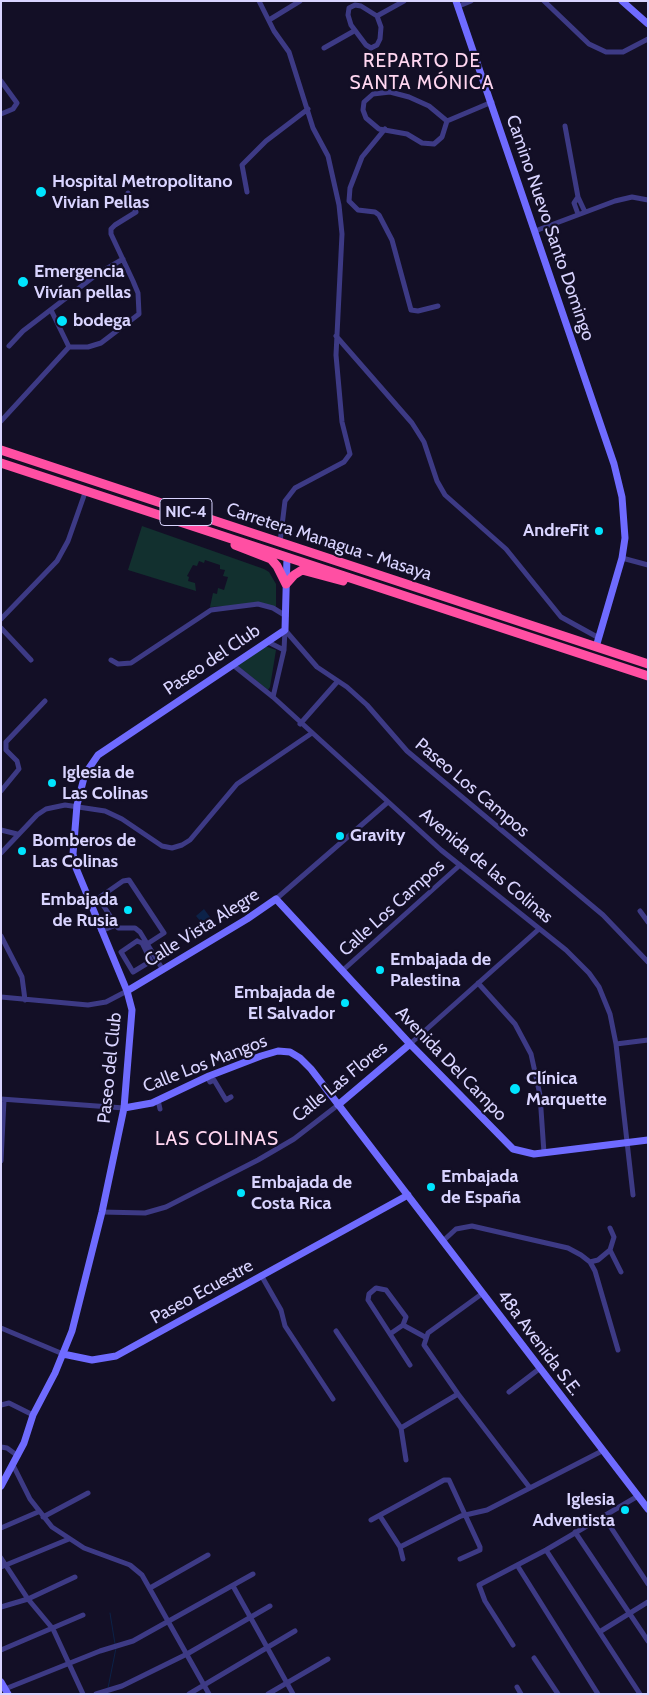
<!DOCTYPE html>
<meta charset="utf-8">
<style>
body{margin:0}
#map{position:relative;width:649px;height:1695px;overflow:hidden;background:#130f26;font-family:Cabin,sans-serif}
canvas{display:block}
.frame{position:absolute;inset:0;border:2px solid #d9d4ff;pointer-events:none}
</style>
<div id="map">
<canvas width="649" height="1695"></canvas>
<div class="frame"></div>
</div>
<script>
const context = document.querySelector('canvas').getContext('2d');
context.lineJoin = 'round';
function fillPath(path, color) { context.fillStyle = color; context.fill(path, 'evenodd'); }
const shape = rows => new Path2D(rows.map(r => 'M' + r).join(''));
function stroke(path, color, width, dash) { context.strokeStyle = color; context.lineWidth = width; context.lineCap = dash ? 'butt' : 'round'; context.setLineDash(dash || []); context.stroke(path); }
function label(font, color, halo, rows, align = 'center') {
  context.font = font + ' Cabin,sans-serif'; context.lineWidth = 4.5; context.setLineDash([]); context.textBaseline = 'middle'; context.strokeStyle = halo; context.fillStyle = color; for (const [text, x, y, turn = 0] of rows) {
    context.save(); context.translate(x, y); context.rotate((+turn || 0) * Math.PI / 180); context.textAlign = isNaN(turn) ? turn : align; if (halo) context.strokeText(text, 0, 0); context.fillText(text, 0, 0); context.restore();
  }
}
fillPath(shape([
 [142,526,264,569,269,572,276,584,276,608,261,604,210,607,213,593,217,594,218,588,224,590,228,577,223,576,225,570,220,569,220,565,205,560,204,563,199,561,197,566,193,565,187,576,189,577,188,581,195,583,196,591,128,570],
 [265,646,276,650,270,687,268,690,238,666,239,661]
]), '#12302f');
fillPath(shape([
 [204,909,215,924,208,930,196,916]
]), '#0c2248');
stroke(shape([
 [110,1613,115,1644],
 [108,1688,116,1648]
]), '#0c2248', 1);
stroke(shape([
 [259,1,274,31,289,52,313,128,328,156,339,205,342,234,336,355,342,422,350,454,344,462,295,488,285,501,280,542],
 [544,1,589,44,606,52,623,52,648,39],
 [355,5,361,6,377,16,381,27,380,39,377,45,371,48,366,45,351,25,348,15,349,8,355,5],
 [459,6,471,1],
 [377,16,404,1],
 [269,20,300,1],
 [324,48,354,31],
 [1,81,17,103,13,109,1,114],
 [447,121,429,106,409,97,390,92,373,94,364,102,363,110,366,118,379,129,407,134,422,143,434,144,442,137,447,121,492,102],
 [565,126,578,197,585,212],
 [385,129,362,157,350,188,349,201,358,210,375,212,379,215,392,240,411,310,418,311,438,306],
 [247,192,242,165,266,141,308,109],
 [578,197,574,203,578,214],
 [535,231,615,201,632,197,648,200],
 [51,310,69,347],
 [336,336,412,423,424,442,437,481,445,495,506,549,561,617,599,638],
 [9,346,23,331,96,275,123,259],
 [1,421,69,347,88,347,101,343,139,314,138,293,133,281,111,234,111,229,115,225,136,212,128,193],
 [622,558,648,565],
 [1,619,57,561,68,541,86,490],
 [1,628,31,660],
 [285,630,317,667,347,687,367,705,407,751,603,915,648,962],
 [268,642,284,650],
 [111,660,118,664,131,663,211,610,258,604,273,608,286,616],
 [233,665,273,697,441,850,566,950,589,973,599,987,610,1014,616,1044,633,1195],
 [273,697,284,650,285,630],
 [300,724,338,681],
 [1,791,19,769,17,761,6,750,6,742,45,701],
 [1,830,17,834],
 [1,853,37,815,46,809,65,805,105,811,122,819,162,846,172,848,182,845,190,840,237,784,312,733],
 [99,899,118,928,135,928,140,932,163,970],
 [276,899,388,802],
 [90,904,123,881,129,880,164,933,144,946],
 [640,911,648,922],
 [101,931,116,925],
 [1,936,22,977,25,1000],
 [137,941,142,943,151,961,133,972,121,952,137,941],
 [342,971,460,865],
 [478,983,515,1024,531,1054,540,1095,544,1153],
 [1,997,88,1005,106,1002,127,991],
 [410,1044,539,929],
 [616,1044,648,1040],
 [207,1077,210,1082,214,1080,226,1100,231,1097],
 [1,1099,124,1108],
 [158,1100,160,1109],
 [1,1161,4,1100],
 [102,1212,145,1213,166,1207,258,1160,294,1139,338,1105],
 [610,1228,614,1237,610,1250,621,1272],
 [443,1241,456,1229,472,1226,568,1248,581,1255,590,1262,595,1271,618,1350],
 [590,1262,598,1260,610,1250],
 [261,1275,281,1310,285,1326,333,1399],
 [483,1293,428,1333,424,1345,458,1394,530,1488],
 [403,1325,425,1337],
 [1,1328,63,1354],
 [336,1331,401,1428,406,1460],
 [390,1334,403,1325,406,1317,386,1290,376,1288,369,1294,368,1300,379,1317,410,1365],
 [509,1392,539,1369],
 [1,1405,9,1403,33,1415],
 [401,1428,458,1394],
 [1,1447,7,1448,18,1456],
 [13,1465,30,1499,52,1527,84,1548,130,1565,142,1575,209,1694],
 [380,1516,400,1547,403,1559],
 [43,1517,88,1493],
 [604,1517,648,1584],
 [371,1520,444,1480,449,1480,480,1547,480,1550,460,1559],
 [1,1528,38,1512],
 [575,1532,648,1641],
 [400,1547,461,1516,487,1510,602,1451],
 [546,1550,640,1694],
 [1,1558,28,1599,53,1629,83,1694],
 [517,1565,598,1694],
 [1,1567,69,1539],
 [233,1586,293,1694],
 [150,1588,208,1555],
 [1,1607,28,1599,75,1577],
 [601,1631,648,1602],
 [513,1645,485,1601,479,1585,546,1550,638,1496],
 [1,1650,83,1615],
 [534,1658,558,1694],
 [517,1687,521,1694],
 [5,1689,100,1651,133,1641,253,1574],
 [96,1694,122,1686,187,1654,270,1606],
 [189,1694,295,1631],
 [268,1694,328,1659]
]), '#3d3a85', 5);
stroke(shape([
 [456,1,614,464,622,497,625,538,622,558,596,647],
 [622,1,648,24],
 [127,991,247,919,276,899,410,1044,513,1149,534,1154,648,1140],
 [338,1105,410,1044],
 [124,1108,152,1103,209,1076,261,1056,278,1051,290,1052,300,1058,311,1069,648,1509],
 [63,1354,92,1360,116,1356,408,1195],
 [1,1486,24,1443,33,1415,55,1373,72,1331,102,1212,124,1108,132,1010,127,991,76,868,73,854,77,805,85,774,98,755,285,630,287,557],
 [1,1682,8,1694]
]), '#6f6bff', 7);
stroke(shape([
 [1,450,648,664],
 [1,463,648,676],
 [235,545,271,559,277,566,286,584,294,575,302,570,343,581]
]), '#ff4fa3', 9);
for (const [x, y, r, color] of [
 [41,192,6,"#00e5ff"],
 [23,282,6,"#00e5ff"],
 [62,321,6,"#00e5ff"],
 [599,531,5,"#00e5ff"],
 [52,783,5,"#00e5ff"],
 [340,836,5,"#00e5ff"],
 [22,851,5,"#00e5ff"],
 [128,910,5,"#00e5ff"],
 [380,970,5,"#00e5ff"],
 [345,1003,5,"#00e5ff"],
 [515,1089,6,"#00e5ff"],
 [431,1187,5,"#00e5ff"],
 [241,1193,5,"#00e5ff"],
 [625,1510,5,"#00e5ff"]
]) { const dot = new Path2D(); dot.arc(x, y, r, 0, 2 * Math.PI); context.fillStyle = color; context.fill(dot); stroke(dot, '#130f26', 2); }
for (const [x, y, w] of [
 [186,512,52]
]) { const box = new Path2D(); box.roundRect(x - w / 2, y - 13.5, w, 27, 4); context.fillStyle = '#130f26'; context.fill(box); stroke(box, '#d9d4ff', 1); }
label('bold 16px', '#d9d4ff', null, [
 ["NIC-4",186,512]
]);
label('bold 18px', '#d9d4ff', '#130f26', [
 ["Hospital Metropolitano",52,182],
 ["Vivian Pellas",52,203],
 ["Emergencia",34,272],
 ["Vivían pellas",34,293],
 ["bodega",73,321],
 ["AndreFit",589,531,"right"],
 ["Iglesia de",62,773],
 ["Las Colinas",62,794],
 ["Gravity",350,836],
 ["Bomberos de",32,841],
 ["Las Colinas",32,862],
 ["Embajada",118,900,"right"],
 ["de Rusia",118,921,"right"],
 ["Embajada de",390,960],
 ["Palestina",390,981],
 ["Embajada de",335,993,"right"],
 ["El Salvador",335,1014,"right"],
 ["Clínica",526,1079],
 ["Marquette",526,1100],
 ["Embajada",441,1177],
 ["de España",441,1198],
 ["Embajada de",251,1183],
 ["Costa Rica",251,1204],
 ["Iglesia",615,1500,"right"],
 ["Adventista",615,1521,"right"]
], 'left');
label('18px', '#d9d4ff', '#130f26', [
 ["Camino Nuevo Santo Domingo",550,228,71],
 ["Carretera Managua - Masaya",329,542,18],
 ["Paseo del Club",212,660,-34],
 ["Paseo Los Campos",472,788,40],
 ["Avenida de las Colinas",486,866,40],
 ["Calle Los Campos",392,908,-42],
 ["Calle Vista Alegre",202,928,-32],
 ["Calle Los Mangos",205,1064,-21],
 ["Avenida Del Campo",451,1064,46],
 ["Paseo del Club",110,1068,-84],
 ["Calle Las Flores",340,1082,-39],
 ["Paseo Ecuestre",202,1292,-29],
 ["48a Avenida S.E.",539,1343,53]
]);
context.letterSpacing = '1px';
label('19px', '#ffd6f0', '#130f26', [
 ["REPARTO DE",422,61],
 ["SANTA MÓNICA",422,83],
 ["LAS COLINAS",217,1139]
]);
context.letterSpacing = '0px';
</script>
